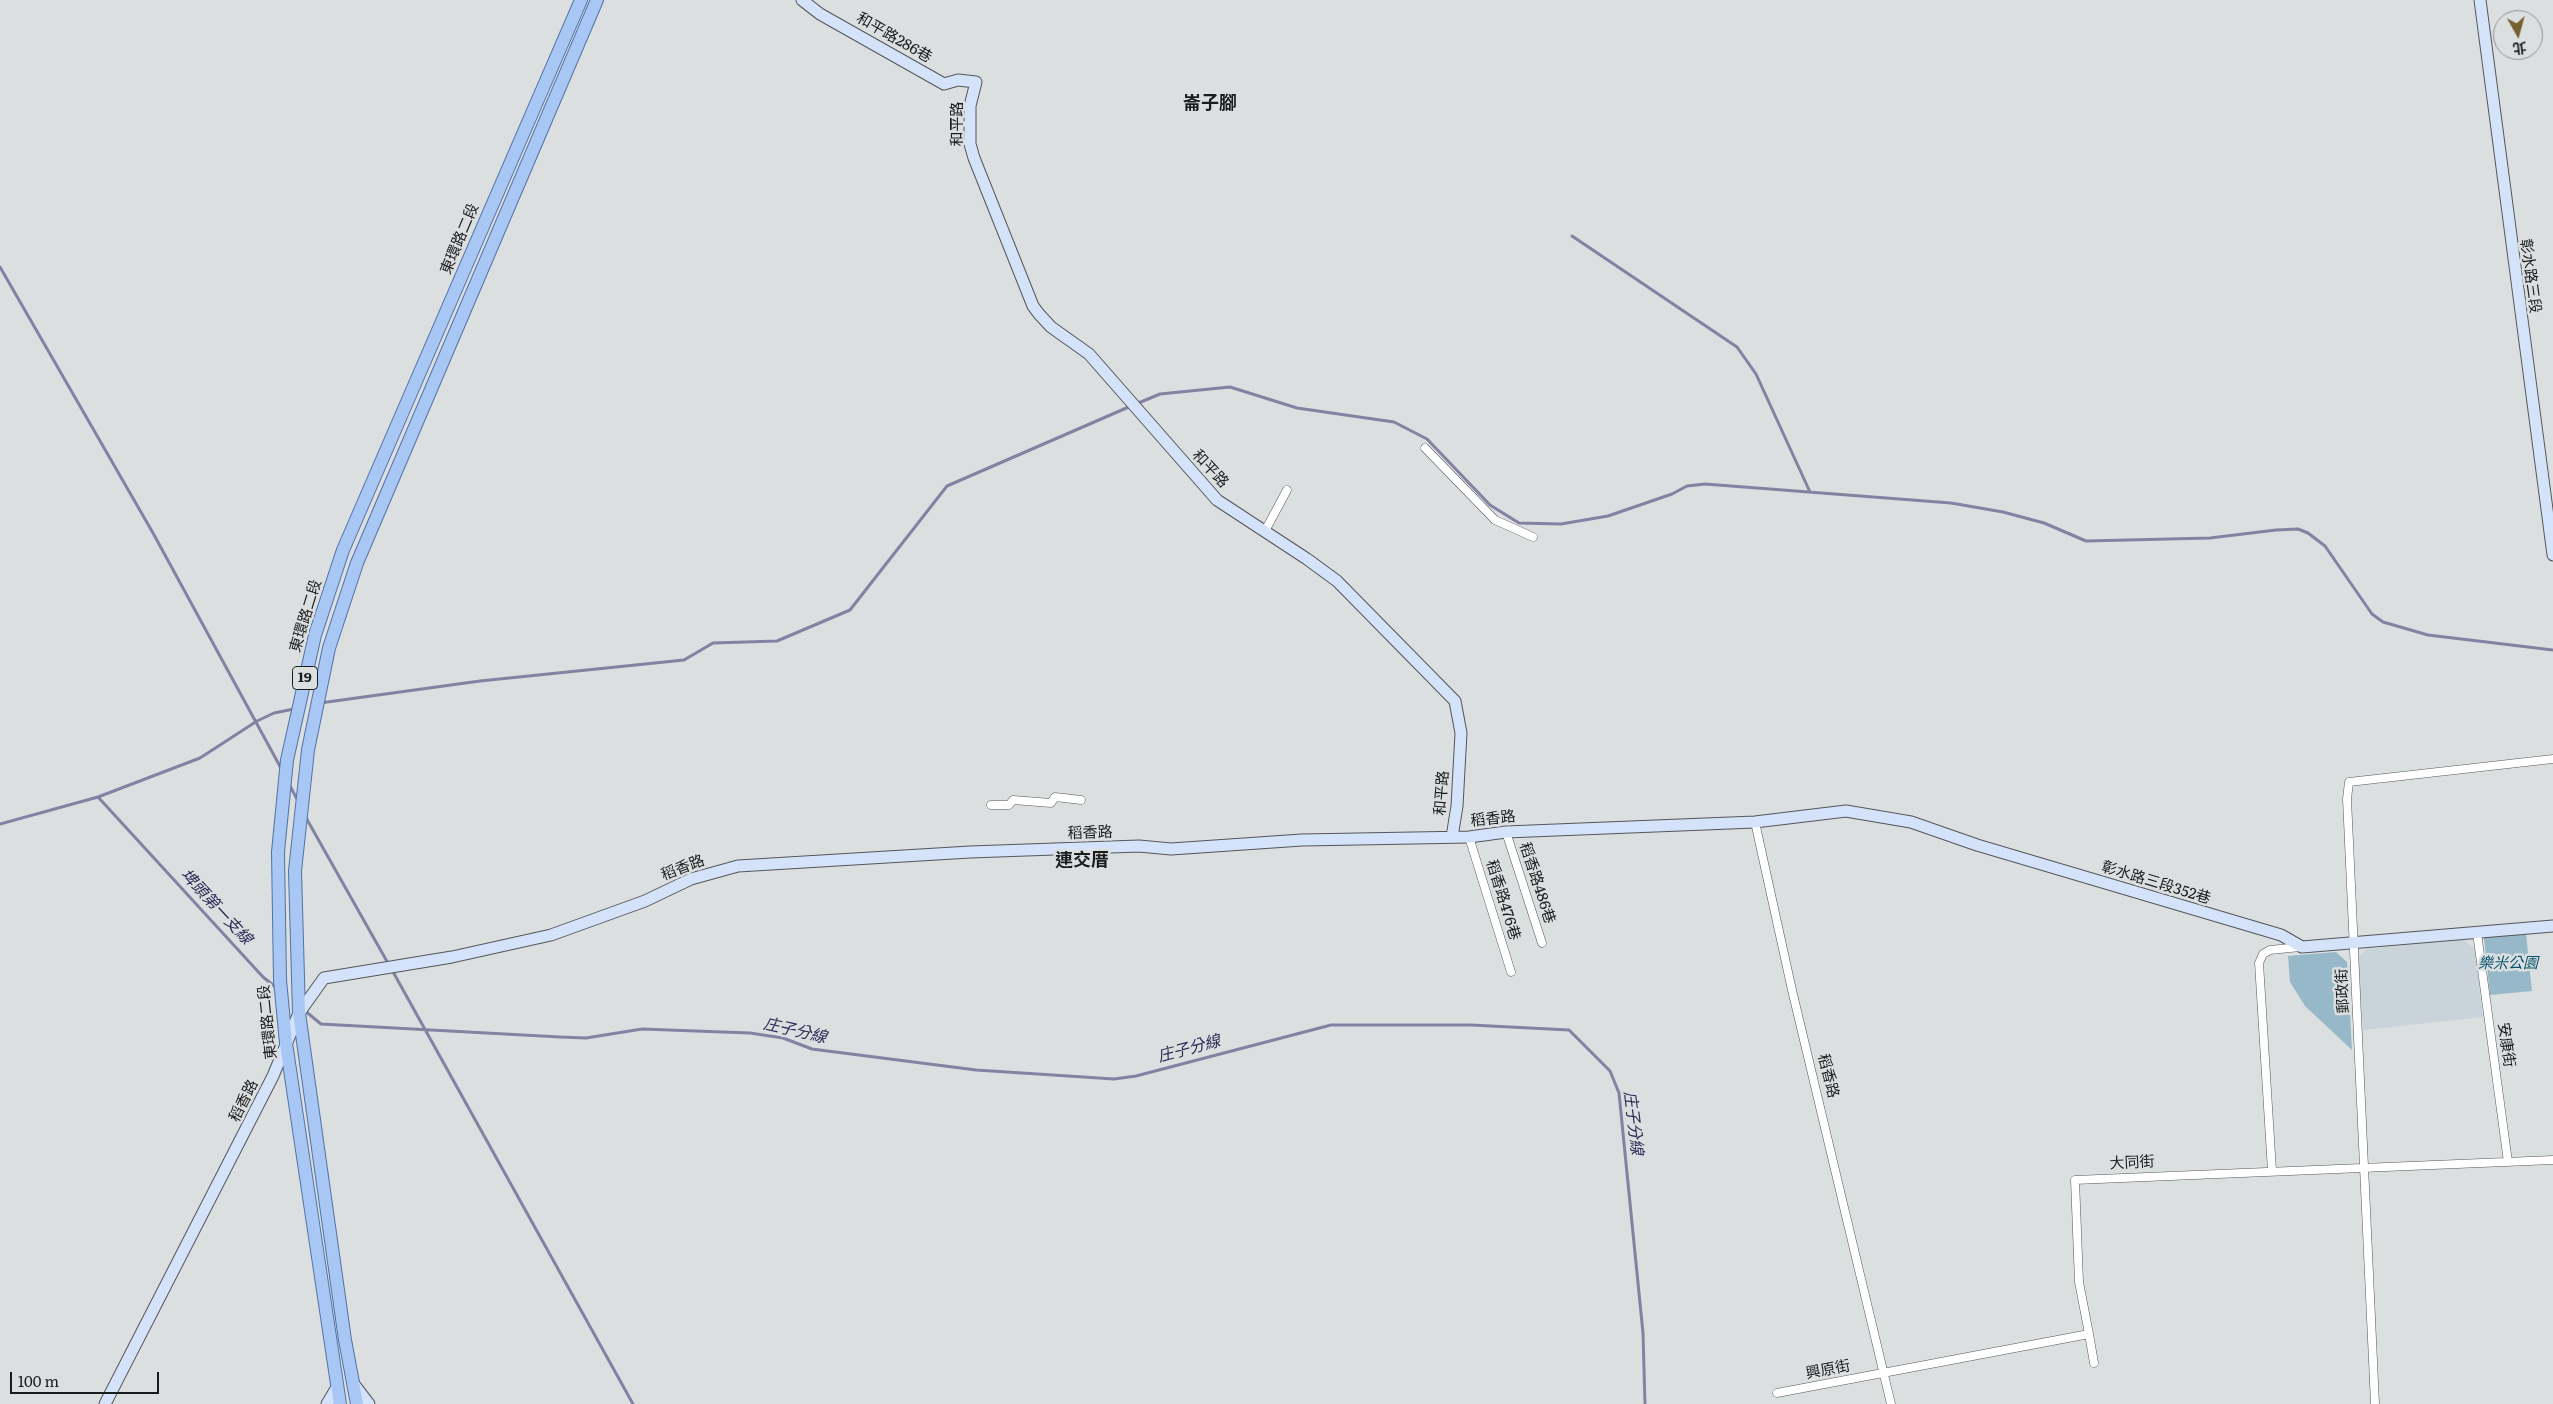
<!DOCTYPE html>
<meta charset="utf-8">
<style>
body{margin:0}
#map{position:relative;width:2553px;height:1404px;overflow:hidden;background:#dcdfe0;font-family:Literata,"Noto Sans TC",serif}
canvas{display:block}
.north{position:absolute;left:2493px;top:10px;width:50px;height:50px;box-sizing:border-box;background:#dcdfe0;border:1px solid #8e9192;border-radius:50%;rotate:173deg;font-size:14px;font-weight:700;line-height:20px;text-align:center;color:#1a1b1c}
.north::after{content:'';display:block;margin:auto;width:18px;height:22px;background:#76602f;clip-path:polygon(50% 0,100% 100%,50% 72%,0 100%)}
.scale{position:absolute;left:10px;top:1372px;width:149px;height:22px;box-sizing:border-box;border:2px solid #1a1b1c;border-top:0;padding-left:6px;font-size:15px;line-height:18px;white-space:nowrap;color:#1a1b1c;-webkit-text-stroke:4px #dcdfe0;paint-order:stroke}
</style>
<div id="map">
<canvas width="2553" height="1404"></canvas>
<div class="north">北</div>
<div class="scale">100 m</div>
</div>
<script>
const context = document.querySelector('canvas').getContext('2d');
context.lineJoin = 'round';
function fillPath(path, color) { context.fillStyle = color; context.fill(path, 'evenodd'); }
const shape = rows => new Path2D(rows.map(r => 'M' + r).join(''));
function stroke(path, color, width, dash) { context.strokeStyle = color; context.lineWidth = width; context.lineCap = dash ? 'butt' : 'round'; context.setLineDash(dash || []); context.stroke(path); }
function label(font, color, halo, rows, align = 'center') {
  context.font = font + ' Literata,"Noto Sans TC",serif'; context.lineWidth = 5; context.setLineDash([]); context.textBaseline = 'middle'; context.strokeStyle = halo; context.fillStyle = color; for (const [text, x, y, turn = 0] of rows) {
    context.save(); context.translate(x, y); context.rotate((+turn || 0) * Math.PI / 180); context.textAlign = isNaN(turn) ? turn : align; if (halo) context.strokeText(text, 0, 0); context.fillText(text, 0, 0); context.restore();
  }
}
fillPath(shape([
 [2462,938,2475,950,2483,1017,2363,1030,2358,957,2367,949]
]), '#c9d4da');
fillPath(shape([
 [2526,934,2532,991,2490,995,2484,938],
 [2336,952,2347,962,2352,1050,2305,1006,2290,982,2288,956]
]), '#97b8c9');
stroke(shape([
 [1572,236,1737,347,1756,374,1810,492],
 [0,267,153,533,282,770],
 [1136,404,1160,394,1230,387,1297,408,1394,422,1427,439,1490,505,1519,523,1561,524,1608,516,1672,494,1687,486,1705,484,1951,503,2003,512,2044,523,2086,541,2210,538,2276,530,2298,529,2308,533,2325,546,2372,614,2383,622,2428,635,2553,650],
 [320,703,480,681,684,660,713,643,777,641,850,610,947,486,1131,406],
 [289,784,298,801],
 [98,797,200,758,257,721,274,713,294,709],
 [305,816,389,965],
 [0,824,98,797,263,977,278,989],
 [392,970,633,1404],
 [304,1010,321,1024,560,1037,586,1038,642,1029,750,1033,783,1038,812,1049,976,1070,1114,1079,1136,1076,1331,1025,1471,1025,1569,1030,1610,1071,1619,1093,1643,1333,1645,1404]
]), '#8482a3', 3);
const street = shape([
 [1425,448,1495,520,1533,537],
 [1265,531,1287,490],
 [991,805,1009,805,1013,800,1051,803,1055,797,1081,800],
 [1755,822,1792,990,1891,1404],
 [1506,832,1542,943],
 [1469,837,1511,972],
 [2477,933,2508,1162],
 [2272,1171,2259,963,2263,954,2270,950,2300,947],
 [2089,1334,2094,1363],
 [1777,1393,2089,1334,2079,1282,2075,1180,2553,1160],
 [2375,1404,2347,799,2349,782,2553,759]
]);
const secondary = shape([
 [802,0,820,14,944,84,958,80,976,82,970,106,970,144,974,158,1033,306,1039,314,1051,327,1089,354,1217,500,1307,559,1337,581,1455,701,1461,733,1457,806,1452,837],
 [2480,0,2553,555],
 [353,1383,369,1404],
 [105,1404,273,1076,299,1013,324,978,452,957,551,935,645,901,691,879,738,866,970,852,1139,846,1171,849,1302,840,1469,837,1506,832,1755,822,1846,811,1911,822,1977,845,2281,935,2302,947,2553,926],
 [327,1404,337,1387]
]);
const primary = shape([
 [340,1404,286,1043,280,980,278,852,287,760,315,635,343,550,581,0],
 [357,1404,345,1340,299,1013,295,871,308,750,329,648,357,563,597,0]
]);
stroke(street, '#545658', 9);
stroke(secondary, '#545658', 13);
stroke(primary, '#5172a4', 14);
stroke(street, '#fff', 8);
stroke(secondary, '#d4e3fa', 11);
stroke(primary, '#a9c7f5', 12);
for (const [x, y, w] of [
 [305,678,25]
]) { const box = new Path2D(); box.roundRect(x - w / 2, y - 11.5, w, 23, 4); context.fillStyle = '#dcdfe0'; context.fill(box); stroke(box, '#1a1b1c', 1); }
label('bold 14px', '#1a1b1c', null, [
 ["19",305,678]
]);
label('15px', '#1a1b1c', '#dcdfe0', [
 ["和平路286巷",894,38,30],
 ["和平路",958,124,-90],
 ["東環路二段",460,239,-67],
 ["彰水路三段",2530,276,82],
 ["和平路",1210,469,47],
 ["東環路二段",306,616,-73],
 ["和平路",1442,793,-85],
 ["稻香路",1493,819,-6],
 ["稻香路",1090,833,-2],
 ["稻香路",683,868,-21],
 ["稻香路486巷",1537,883,72],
 ["彰水路三段352巷",2156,883,17],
 ["稻香路476巷",1503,900,73],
 ["郵政街",2343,991,-93],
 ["東環路二段",268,1022,-96],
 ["安康街",2506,1045,82],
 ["稻香路",1828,1076,76],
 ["稻香路",244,1101,-63],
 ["大同街",2132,1163,-3],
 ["興原街",1828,1370,-11]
]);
label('italic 15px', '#07536e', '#dcdfe0', [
 ["樂米公園",2508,964]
]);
label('italic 16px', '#2f2956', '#dcdfe0', [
 ["埤頭第一支線",216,907,47],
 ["庄子分線",795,1031,13],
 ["庄子分線",1189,1049,-15],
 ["庄子分線",1633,1123,83]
]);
label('bold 18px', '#1a1b1c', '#dcdfe0', [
 ["崙子腳",1210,104],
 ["連交厝",1082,861]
]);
</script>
